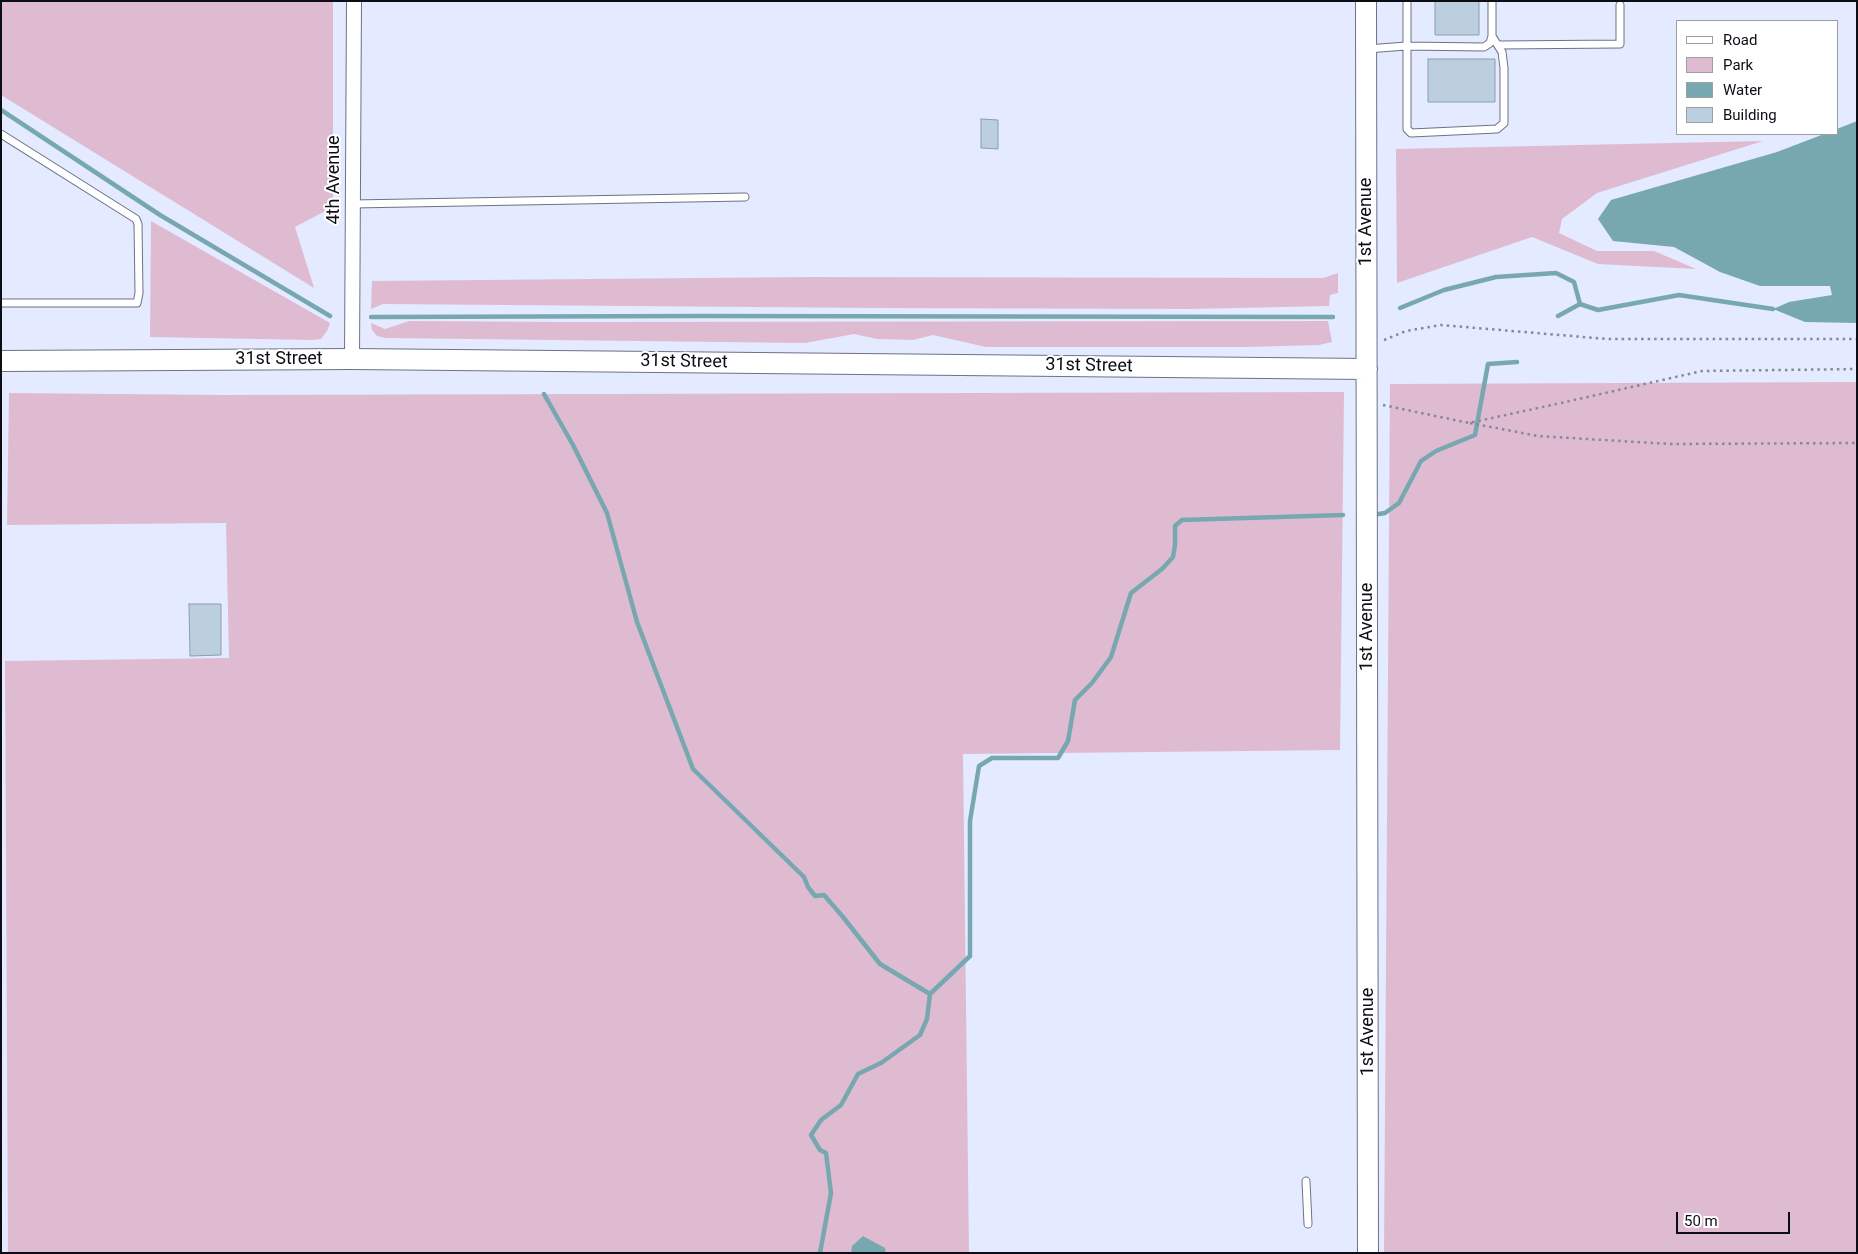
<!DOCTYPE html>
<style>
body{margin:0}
#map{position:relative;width:1858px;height:1254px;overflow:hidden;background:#e4eaff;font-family:Roboto,sans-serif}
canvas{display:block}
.frame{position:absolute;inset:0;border:2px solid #0d0e15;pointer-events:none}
.legend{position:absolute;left:1676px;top:20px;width:162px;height:115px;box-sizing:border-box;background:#fff;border:1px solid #9e9fa1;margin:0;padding:6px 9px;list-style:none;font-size:15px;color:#0d0e15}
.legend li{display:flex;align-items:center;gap:10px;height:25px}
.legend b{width:25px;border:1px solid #9e9fa1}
.scale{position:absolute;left:1676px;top:1212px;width:114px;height:22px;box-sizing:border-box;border:2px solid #0d0e15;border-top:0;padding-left:6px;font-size:15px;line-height:18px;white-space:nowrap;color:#0d0e15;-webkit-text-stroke:4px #fff;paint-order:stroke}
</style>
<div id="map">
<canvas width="1858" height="1254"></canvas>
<div class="frame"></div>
<ul class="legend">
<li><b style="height:6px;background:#fff"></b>Road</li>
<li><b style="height:14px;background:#dfbbd2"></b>Park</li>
<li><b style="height:14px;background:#78a8af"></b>Water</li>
<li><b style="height:14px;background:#bccfde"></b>Building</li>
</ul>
<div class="scale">50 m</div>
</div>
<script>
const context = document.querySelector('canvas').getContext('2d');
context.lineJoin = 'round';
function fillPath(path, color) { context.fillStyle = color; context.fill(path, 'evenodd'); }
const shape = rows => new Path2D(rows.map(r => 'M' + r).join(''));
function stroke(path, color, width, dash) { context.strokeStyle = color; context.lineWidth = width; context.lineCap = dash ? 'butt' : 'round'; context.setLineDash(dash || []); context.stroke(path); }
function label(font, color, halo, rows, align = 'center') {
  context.font = font + ' Roboto,sans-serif'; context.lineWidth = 4; context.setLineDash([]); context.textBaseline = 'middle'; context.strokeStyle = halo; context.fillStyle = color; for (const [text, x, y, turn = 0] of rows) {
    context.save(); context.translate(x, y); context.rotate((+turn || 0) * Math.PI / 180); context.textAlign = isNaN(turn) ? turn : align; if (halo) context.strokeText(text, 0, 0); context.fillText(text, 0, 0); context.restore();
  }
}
fillPath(shape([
 [1,1,333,1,333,207,295,227,314,288,1,95],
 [1763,141,1597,193,1562,219,1559,233,1597,251,1654,251,1696,269,1598,264,1532,237,1397,283,1396,149],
 [151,221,330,323,327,331,321,339,312,340,150,337],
 [1338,273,1338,293,1330,295,1329,306,1190,309,878,308,383,304,371,309,372,281,810,277,1323,278],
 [409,321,566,322,1328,321,1332,342,1319,345,1245,347,986,347,933,335,913,340,877,339,854,334,805,343,386,338,377,336,372,330,371,323,385,329],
 [1857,382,1857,1253,1384,1253,1390,384],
 [1344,392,1340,750,963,754,969,1253,8,1253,5,661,229,658,226,523,7,525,9,393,224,395]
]), '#dfbbd2');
fillPath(shape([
 [1857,121,1857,323,1805,322,1773,309,1789,302,1832,295,1830,286,1760,286,1720,272,1674,247,1613,241,1598,219,1611,200,1777,152,1824,134,1837,134,1837,129],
 [863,1236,885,1248,886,1253,851,1253,852,1246]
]), '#78a8af');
stroke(shape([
 [1,110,160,215,330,316],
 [1400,308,1444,290,1496,277,1556,273,1574,282,1580,304,1598,310,1679,295,1773,309],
 [1558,316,1580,304],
 [371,317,701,316,1333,317],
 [544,394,573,445,607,513,637,622,693,769,804,877,808,887,815,896,824,895,843,917,880,964,930,994,970,956,970,821,979,766,992,758,1058,758,1068,741,1075,700,1092,683,1111,657,1131,593,1162,569,1173,557,1175,545,1175,526,1182,520,1343,515],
 [1379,514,1385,513,1399,503,1421,461,1436,451,1475,435,1488,364,1517,362],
 [820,1253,831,1193,826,1153,820,1150,811,1135,821,1120,841,1105,858,1074,881,1063,920,1035,927,1019,930,994]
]), '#78a8af', 4.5);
const building = shape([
 [1435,1,1479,1,1479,35,1435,35,1435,1],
 [1428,59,1495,59,1495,102,1428,102,1428,59],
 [981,119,998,120,998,149,981,148,981,119],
 [189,604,221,604,221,655,190,656,189,604]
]);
fillPath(building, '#bccfde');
stroke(building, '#8b9eac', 1);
const lane = shape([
 [1407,1,1407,129,1411,133,1497,129,1504,123,1504,68,1502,52,1492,36],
 [1498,45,1620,44,1620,5],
 [1367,49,1406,46,1484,47,1490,43,1492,36,1492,1],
 [1,134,136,219,138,224,139,293,137,303,1,303],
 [353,204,745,197],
 [1306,1181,1308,1224]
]);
const street = shape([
 [352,359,354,1]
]);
const secondary = shape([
 [1366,1,1368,1253],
 [1,361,352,359,1367,369]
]);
stroke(lane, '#6d7285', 9);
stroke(street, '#6d7285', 16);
stroke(secondary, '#6d7285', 22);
stroke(shape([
 [1384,340,1406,331,1441,325,1607,339,1857,339],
 [1383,405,1469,423,1561,403,1702,371,1857,369],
 [1470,423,1538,436,1670,444,1857,443]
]), '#858998', 2.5, [2.5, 4]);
stroke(lane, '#fff', 7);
stroke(street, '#fff', 14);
stroke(secondary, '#fff', 20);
label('18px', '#0d0e15', '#fff', [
 ["4th Avenue",334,180,-90],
 ["1st Avenue",1366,222,-90],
 ["31st Street",279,359],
 ["31st Street",684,362,1],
 ["31st Street",1089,366,1],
 ["1st Avenue",1367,627,-90],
 ["1st Avenue",1368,1032,-90]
]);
</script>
